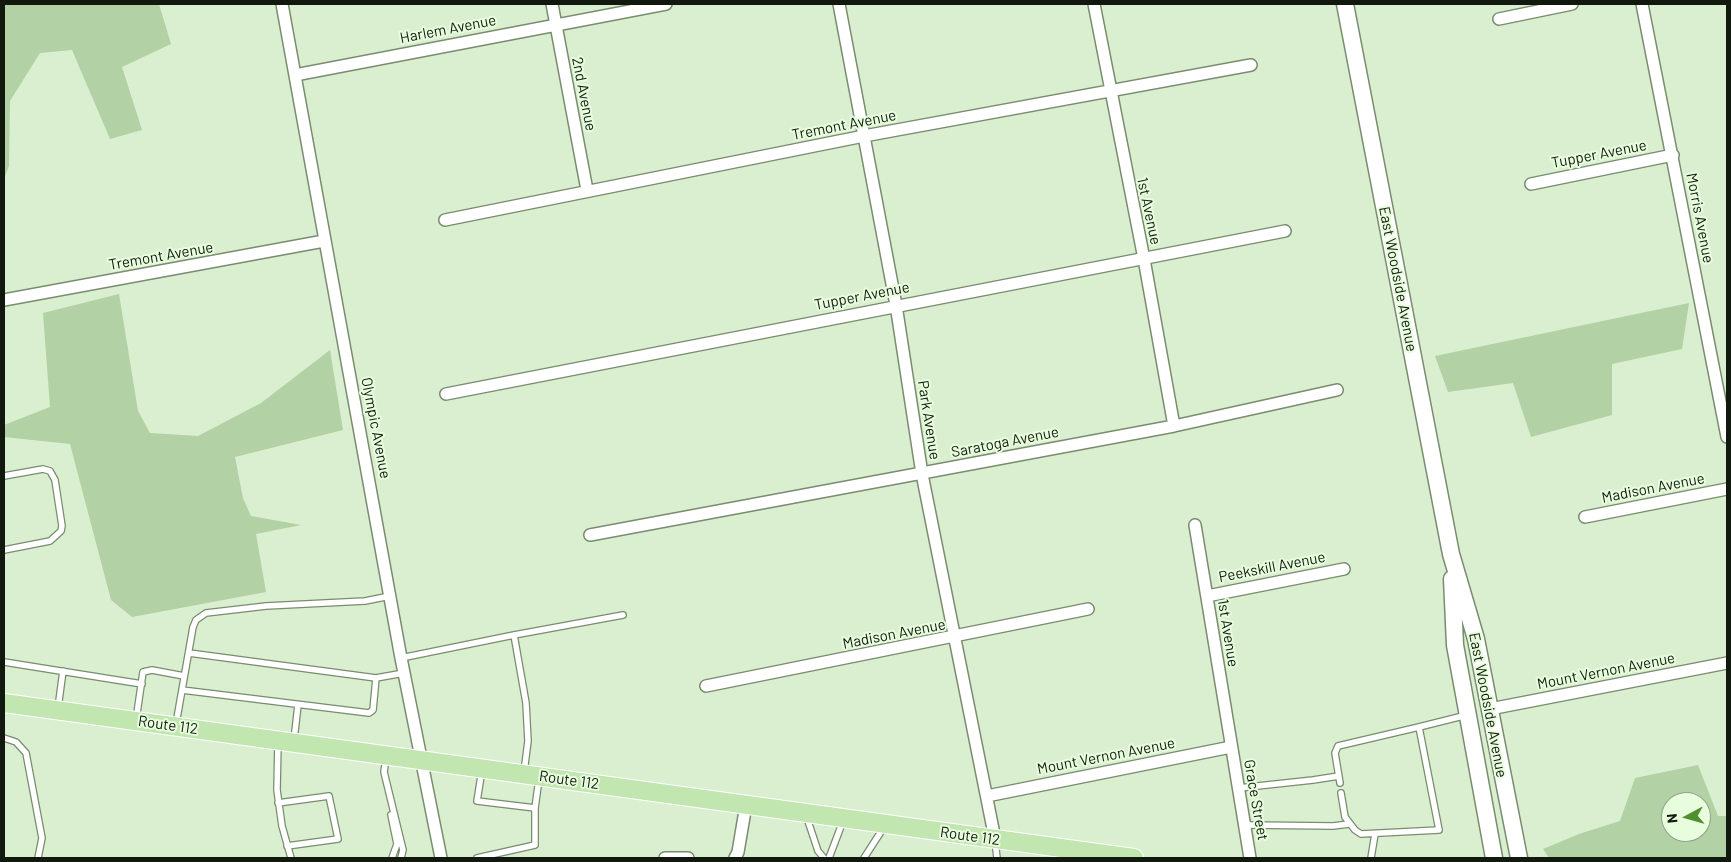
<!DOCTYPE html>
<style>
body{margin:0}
#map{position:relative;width:1731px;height:862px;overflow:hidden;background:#daefd0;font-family:Barlow,sans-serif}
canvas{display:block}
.frame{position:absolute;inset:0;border:5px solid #11190e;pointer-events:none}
.north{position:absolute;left:1661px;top:792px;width:50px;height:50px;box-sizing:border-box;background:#e7fddd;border:1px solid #91a28a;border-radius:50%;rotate:264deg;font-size:14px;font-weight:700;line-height:20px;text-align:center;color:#11190e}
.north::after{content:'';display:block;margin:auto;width:18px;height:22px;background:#518e2d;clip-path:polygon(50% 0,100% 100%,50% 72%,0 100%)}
</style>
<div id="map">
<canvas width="1731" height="862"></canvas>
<div class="frame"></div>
<div class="north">N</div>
</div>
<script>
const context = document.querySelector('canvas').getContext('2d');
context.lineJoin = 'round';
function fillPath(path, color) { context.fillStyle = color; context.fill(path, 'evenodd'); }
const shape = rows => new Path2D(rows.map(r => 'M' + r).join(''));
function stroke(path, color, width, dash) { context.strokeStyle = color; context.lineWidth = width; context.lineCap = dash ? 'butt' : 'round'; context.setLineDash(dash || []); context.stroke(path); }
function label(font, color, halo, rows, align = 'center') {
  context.font = font + ' Barlow,sans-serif'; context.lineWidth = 4; context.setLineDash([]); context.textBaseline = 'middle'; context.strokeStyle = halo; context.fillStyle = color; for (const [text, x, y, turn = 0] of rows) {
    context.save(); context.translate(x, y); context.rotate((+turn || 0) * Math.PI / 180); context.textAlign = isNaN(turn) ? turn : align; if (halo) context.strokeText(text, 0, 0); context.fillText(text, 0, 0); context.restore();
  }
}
fillPath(shape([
 [4,4,159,4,171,44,122,67,142,130,110,139,72,50,40,53,10,101,9,166,4,179],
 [119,294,138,411,150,433,198,436,261,403,330,350,343,430,235,457,243,498,251,516,301,525,256,534,266,592,132,617,111,600,70,444,4,437,4,425,50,407,43,313],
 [1689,303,1682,349,1612,364,1612,415,1531,437,1513,383,1448,392,1435,356],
 [1698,765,1718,816,1727,816,1727,857,1549,858,1543,849,1579,834,1620,821,1635,778],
 [1671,802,1701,802,1701,832,1671,832]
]), '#b2d1a4');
const service = shape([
 [4,476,43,469,50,471,55,480,62,526,61,531,50,541,4,550],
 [514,635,623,615],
 [189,653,376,678,404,673],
 [401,658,514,635,526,703,528,741,524,772],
 [4,662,142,684],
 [182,690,369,713,373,710,376,678],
 [58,708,63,671],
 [136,720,143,672,152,670,184,676],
 [176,724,193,627,196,620,206,613,266,606,365,601,390,596],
 [4,738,16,742,26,753,42,838,38,858],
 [294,740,298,705],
 [278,742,277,790,282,826,291,858],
 [386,758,384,772,403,850,401,858],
 [482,770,477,801,535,808,539,779],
 [1340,783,1335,753,1338,746,1419,727],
 [1239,788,1313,780,1339,776],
 [1341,793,1345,817,1355,830,1361,834,1439,830,1419,727,1467,715],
 [278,803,329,796,338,839,287,846],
 [391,815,397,844,392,858],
 [806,815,818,851,824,858],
 [1246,825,1333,826,1349,824],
 [995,841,997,858],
 [477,858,535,845,535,808],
 [829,858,843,821],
 [864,858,884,827],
 [1371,858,1375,834]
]);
const minor = shape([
 [282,4,401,658,441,858],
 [552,4,587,190],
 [839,4,896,305,922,474,995,839],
 [1094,4,1144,259,1174,426],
 [1642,4,1727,437],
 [1499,19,1572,4],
 [295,75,666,4],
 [1531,184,1673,155],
 [445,220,864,136,1251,65],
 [4,300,324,241],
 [446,394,1285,231],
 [1585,517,1727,489],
 [1195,525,1250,858],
 [590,535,1174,426,1337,390],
 [1207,596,1344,569],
 [706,686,1088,609],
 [1490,709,1727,663],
 [987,796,1231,747],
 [665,858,688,858],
 [735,858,738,852,746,805]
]);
const secondary = shape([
 [1345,4,1451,554,1476,639,1519,858],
 [1452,579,1455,645,1494,858]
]);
const primary = shape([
 [4,703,1134,858]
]);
stroke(service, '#798c70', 8);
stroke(minor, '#798c70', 14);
stroke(secondary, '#798c70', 19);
stroke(primary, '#fff', 20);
stroke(service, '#fff', 5.5);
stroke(minor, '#fff', 11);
stroke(secondary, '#fff', 16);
stroke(primary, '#c1e6af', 18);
label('15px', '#11190e', '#e7fddd', [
 ["Harlem Avenue",448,29,-11],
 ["2nd Avenue",584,94,79],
 ["Tremont Avenue",844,125,-11],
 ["Tupper Avenue",1599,154,-11],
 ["1st Avenue",1149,211,78],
 ["Morris Avenue",1700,218,79],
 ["Tremont Avenue",161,256,-10],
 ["East Woodside Avenue",1398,279,79],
 ["Tupper Avenue",862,296,-11],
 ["Park Avenue",929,420,81],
 ["Olympic Avenue",376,428,79],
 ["Saratoga Avenue",1005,442,-11],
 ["Madison Avenue",1653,488,-11],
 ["Peekskill Avenue",1272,567,-11],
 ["1st Avenue",1228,633,81],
 ["Madison Avenue",894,634,-11],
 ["Mount Vernon Avenue",1606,671,-11],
 ["East Woodside Avenue",1488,705,79],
 ["Route 112",168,725,8],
 ["Mount Vernon Avenue",1106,756,-11],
 ["Route 112",569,780,8],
 ["Grace Street",1256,800,80],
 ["Route 112",970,836,8]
]);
</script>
